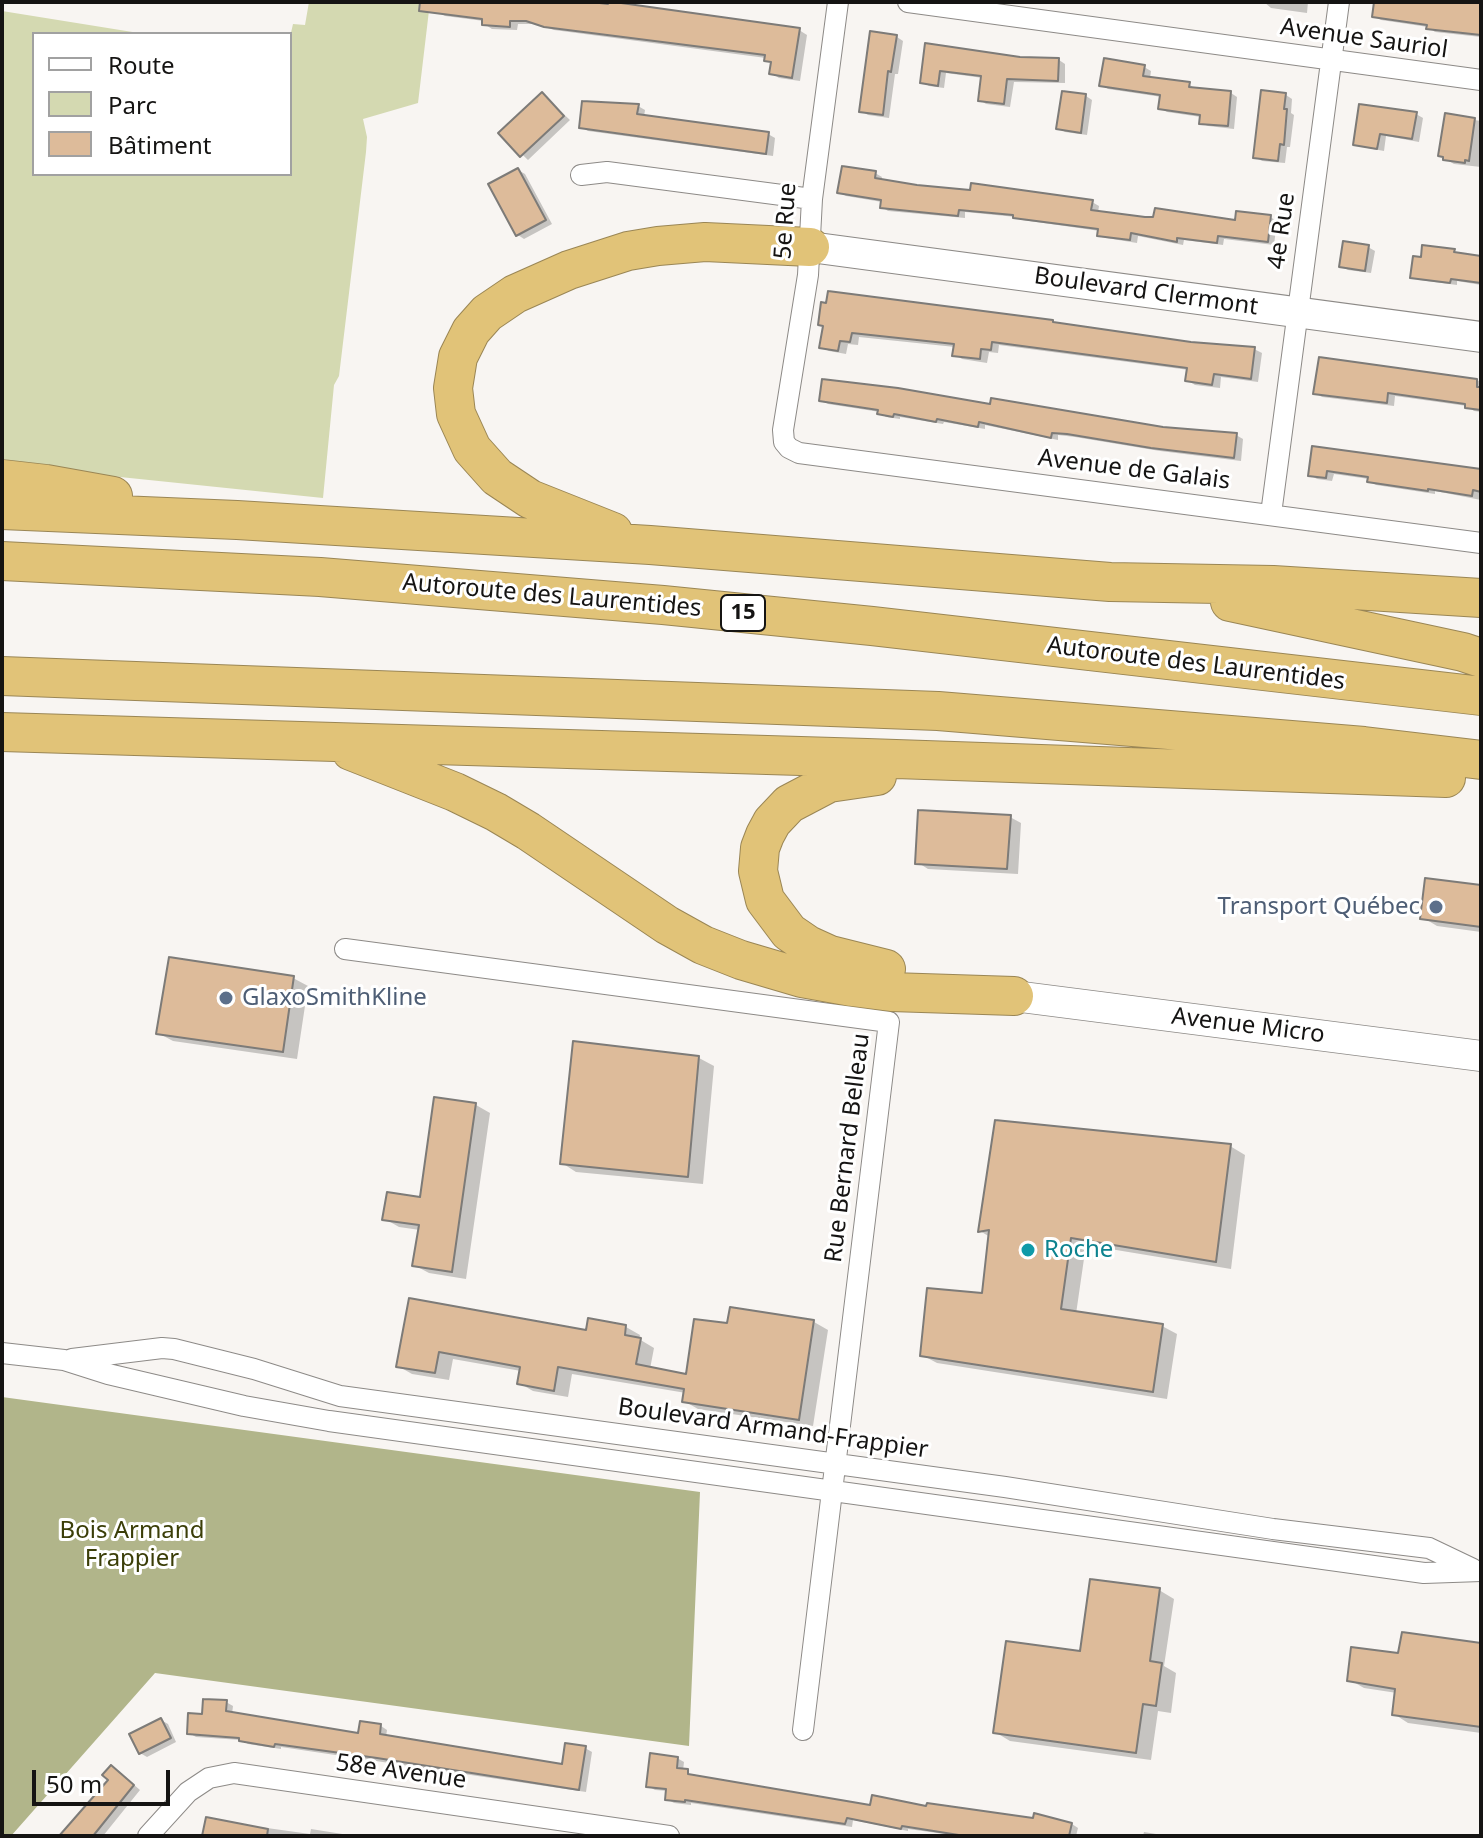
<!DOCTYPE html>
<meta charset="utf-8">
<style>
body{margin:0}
#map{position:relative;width:1483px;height:1838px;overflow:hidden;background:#f8f5f2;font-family:"Noto Sans",sans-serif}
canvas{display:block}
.frame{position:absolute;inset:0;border:4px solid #151413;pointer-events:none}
.legend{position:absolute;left:32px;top:32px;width:260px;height:144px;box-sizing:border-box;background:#fff;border:2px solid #a1a1a1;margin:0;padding:10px 14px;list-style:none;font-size:24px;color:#151413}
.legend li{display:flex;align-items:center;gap:16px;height:40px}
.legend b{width:40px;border:2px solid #a1a1a1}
.scale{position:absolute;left:32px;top:1770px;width:138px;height:36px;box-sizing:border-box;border:4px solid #151413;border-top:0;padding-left:10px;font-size:24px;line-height:28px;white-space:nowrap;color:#151413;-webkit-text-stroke:6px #fff;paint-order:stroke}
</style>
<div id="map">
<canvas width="1483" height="1838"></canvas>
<div class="frame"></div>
<ul class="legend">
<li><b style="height:10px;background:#fff"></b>Route</li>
<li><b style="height:22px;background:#d4d9b1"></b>Parc</li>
<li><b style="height:22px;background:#ddbb9a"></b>Bâtiment</li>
</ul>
<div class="scale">50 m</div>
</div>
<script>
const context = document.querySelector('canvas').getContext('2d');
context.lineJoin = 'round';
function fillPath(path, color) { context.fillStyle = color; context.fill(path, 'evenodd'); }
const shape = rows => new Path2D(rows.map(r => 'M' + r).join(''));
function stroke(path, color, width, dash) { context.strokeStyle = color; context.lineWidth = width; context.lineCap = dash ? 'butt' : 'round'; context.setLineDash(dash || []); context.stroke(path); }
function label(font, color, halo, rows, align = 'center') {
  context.font = font + ' "Noto Sans",sans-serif'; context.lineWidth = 6; context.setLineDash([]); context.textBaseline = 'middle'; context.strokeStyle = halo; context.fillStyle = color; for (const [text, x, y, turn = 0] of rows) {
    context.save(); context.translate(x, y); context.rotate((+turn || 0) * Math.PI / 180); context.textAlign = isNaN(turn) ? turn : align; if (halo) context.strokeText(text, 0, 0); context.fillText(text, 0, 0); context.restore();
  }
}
fillPath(shape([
 [309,2,430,2,418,103,363,119,367,137,366,152,339,376,334,385,323,498,91,474,2,459,2,11,145,34,34,34,34,174,290,174,290,37,293,24,305,25]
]), '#d4d9b1');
fillPath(shape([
 [2,1397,700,1492,689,1746,155,1673,11,1836,2,1836]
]), '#b1b58a');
fillPath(shape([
 [439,2,576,2,799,30,807,35,800,81,779,78,771,73,772,64,766,58,554,30,536,24,518,24,517,30,492,29,484,24,484,21,445,16,438,12],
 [1264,2,1308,2,1307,13,1271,8],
 [1376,2,1481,2,1481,37,1435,32,1428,27,1381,20,1374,16],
 [897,37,903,41,898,74,895,74,889,118,868,115,861,111],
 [927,46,1019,59,1059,60,1065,64,1065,83,1014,82,1010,107,986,104,980,100,983,78,946,73,944,88,929,86,922,82],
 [1144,67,1151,71,1150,79,1189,84,1196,90,1231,93,1237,97,1234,129,1208,126,1201,123,1201,117,1167,112,1161,108,1162,97,1108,89,1102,85],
 [542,94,570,120,528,160,501,134],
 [1286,95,1292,99,1291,113,1294,115,1290,147,1287,147,1285,163,1262,161,1255,157],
 [1086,96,1092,100,1087,135,1065,132,1059,128],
 [638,106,645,110,644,117,768,134,775,138,773,156,588,131,581,127],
 [1416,114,1423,118,1419,142,1386,136,1384,151,1362,147,1355,144],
 [1447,116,1481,121,1481,167,1454,164,1445,159],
 [518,170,525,174,552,224,524,239,518,235],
 [875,173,882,177,881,181,916,187,1092,202,1099,206,1098,213,1145,219,1237,222,1270,217,1277,221,1274,245,1224,239,1223,245,1184,240,1183,245,1138,236,1137,243,1106,238,1099,234,1100,231,1022,220,1016,217,965,212,965,218,888,211,882,207,882,202,846,196,839,192],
 [1368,247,1375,251,1371,273,1348,270,1342,266],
 [1481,257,1481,285,1457,281,1457,285,1419,280,1412,277],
 [825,326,1191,344,1254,349,1262,353,1258,382,1221,377,1220,388,1195,385,1187,380,1189,370,999,345,998,353,989,352,987,363,962,359,954,354,955,347,859,337,858,345,848,344,846,354,829,351,821,347],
 [1430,376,1481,381,1481,412,1474,411,1467,406,1395,396,1394,406,1322,397,1315,393],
 [821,400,991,406,1163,429,1236,435,1243,439,1241,461,1160,451,1075,437,1058,435,1058,440,985,425,985,429,944,422,943,424,900,417,900,419,886,417,880,412,828,404],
 [1314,448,1481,471,1481,500,1435,491,1435,494,1376,485,1369,481,1369,479,1334,474,1332,481,1317,479,1310,475],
 [1010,817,1021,823,1018,874,928,869,917,862],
 [1481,887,1481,932,1437,926,1422,917],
 [293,978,308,986,297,1059,173,1041,158,1033],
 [699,1058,714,1066,703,1184,576,1172,562,1163],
 [436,1099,476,1105,490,1113,466,1279,429,1273,414,1265,420,1230,399,1227,385,1219,422,1200],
 [1230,1146,1245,1155,1231,1269,1086,1245,1076,1314,1162,1326,1177,1334,1167,1399,937,1363,922,1355,984,1295,990,1237,980,1231],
 [410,1300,588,1332,626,1327,640,1335,639,1339,654,1348,650,1369,688,1376,729,1325,731,1309,814,1322,828,1330,813,1426,698,1409,684,1401,686,1393,572,1374,568,1397,533,1391,519,1383,521,1371,453,1359,449,1380,412,1374,398,1366],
 [1159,1590,1174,1599,1164,1666,1176,1673,1171,1713,1158,1711,1151,1760,1010,1741,995,1732,1081,1653],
 [1481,1645,1481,1733,1408,1723,1394,1714,1397,1693,1364,1688,1350,1680,1399,1655],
 [226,1702,233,1706,232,1714,360,1735,381,1726,387,1730,386,1737,564,1766,585,1748,592,1752,586,1792,281,1747,281,1749,248,1744,241,1740,196,1737,189,1733,204,1716],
 [161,1720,168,1724,176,1742,147,1757,140,1753],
 [677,1758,684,1762,683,1771,694,1777,872,1807,928,1808,1072,1824,1078,1828,1076,1836,959,1836,908,1829,908,1831,853,1820,852,1827,691,1803,691,1805,674,1803,667,1799,668,1791,655,1790,648,1786],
 [118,1771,140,1790,103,1836,65,1836],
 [260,1827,310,1834,311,1829,355,1836,204,1836,260,1829],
 [1144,1832,1168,1836,1143,1836]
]), '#0003');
const building = shape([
 [420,2,591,2,608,4,608,2,614,2,800,28,792,78,769,74,771,62,764,61,765,55,544,27,526,21,510,21,510,27,482,25,482,19,419,11,420,2],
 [1374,2,1481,2,1481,35,1426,29,1427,25,1372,17,1374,2],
 [870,31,897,35,891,72,888,71,883,115,859,112,870,31],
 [925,43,1020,57,1059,58,1058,81,1007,79,1004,104,978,101,981,76,940,71,938,86,920,83,925,43],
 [1104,58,1145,65,1143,76,1190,82,1189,87,1231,91,1228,126,1199,124,1200,115,1158,109,1160,95,1099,86,1104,58],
 [1261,90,1286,93,1284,109,1287,109,1284,145,1280,144,1278,161,1253,158,1261,90],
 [1062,91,1086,94,1081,133,1056,129,1062,91],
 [542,92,564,116,520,157,498,133,542,92],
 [582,101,639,104,637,114,769,132,766,154,579,128,582,101],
 [1359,104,1417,112,1412,139,1380,134,1377,149,1353,145,1359,104],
 [1445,113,1475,118,1469,161,1465,160,1465,163,1443,160,1443,157,1438,156,1445,113],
 [842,166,876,171,875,178,917,185,970,190,971,183,1093,200,1091,210,1145,217,1153,217,1155,208,1235,220,1236,211,1271,215,1268,242,1218,236,1217,243,1177,238,1177,242,1131,233,1130,240,1097,236,1098,229,1013,218,1013,215,959,210,958,216,880,208,881,200,837,193,842,166],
 [518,168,546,220,516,236,488,184,518,168],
 [1343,241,1369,245,1365,271,1339,267,1343,241],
 [1422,245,1455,249,1454,252,1481,256,1481,283,1451,279,1450,283,1410,278,1413,256,1421,257,1422,245],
 [828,291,1053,320,1053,322,1191,342,1255,347,1251,379,1214,374,1212,385,1185,381,1187,368,992,342,991,350,981,349,980,359,952,356,954,344,852,333,850,342,840,341,838,351,819,348,823,326,818,325,821,302,826,303,828,291],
 [1319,357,1477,379,1477,387,1481,387,1481,410,1465,408,1465,404,1388,393,1387,403,1313,394,1319,357],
 [822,379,898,388,990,404,991,398,1163,427,1237,433,1234,458,1151,448,1067,434,1052,433,1051,438,979,422,978,427,937,419,936,422,894,414,893,417,877,414,878,410,819,401,822,379],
 [1312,446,1481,469,1481,492,1473,490,1472,496,1428,489,1428,491,1367,482,1368,477,1327,471,1326,478,1308,476,1312,446],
 [918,810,1011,815,1007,869,915,864,918,810],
 [1425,878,1481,885,1481,927,1420,919,1425,878],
 [169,957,294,976,283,1052,156,1034,169,957],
 [573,1041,699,1056,688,1177,560,1164,573,1041],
 [434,1097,476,1103,452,1272,412,1266,419,1225,382,1220,387,1192,420,1197,434,1097],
 [995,1120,1231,1144,1216,1262,1071,1238,1061,1309,1163,1324,1153,1392,920,1356,927,1288,982,1293,989,1230,978,1232,995,1120],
 [409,1298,586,1330,588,1318,626,1325,625,1335,641,1338,636,1364,686,1374,694,1319,727,1323,730,1307,814,1320,799,1420,682,1402,684,1389,558,1367,554,1391,517,1384,520,1367,439,1352,435,1373,396,1367,409,1298],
 [1090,1579,1160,1588,1150,1661,1162,1663,1156,1706,1143,1704,1136,1753,993,1733,1006,1641,1080,1651,1090,1579],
 [1402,1632,1481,1643,1481,1727,1392,1715,1395,1689,1347,1681,1351,1647,1398,1653,1402,1632],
 [203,1699,227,1700,226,1711,358,1733,360,1721,381,1724,380,1734,562,1764,565,1743,586,1746,579,1790,377,1758,275,1744,274,1747,239,1741,239,1738,187,1734,188,1713,202,1714,203,1699],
 [161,1718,171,1738,139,1754,129,1734,161,1718],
 [650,1753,678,1757,677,1768,688,1769,688,1774,870,1805,872,1795,926,1806,927,1803,1033,1818,1034,1813,1072,1823,1069,1836,965,1836,902,1826,901,1829,847,1818,845,1824,685,1800,685,1802,665,1800,666,1789,646,1787,650,1753],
 [111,1765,134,1785,93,1836,59,1836,108,1780,102,1775,111,1765],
 [206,1817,268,1829,267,1836,202,1836,206,1817]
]);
fillPath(building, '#ddbb9a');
stroke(building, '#7d7b78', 2);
const street = shape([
 [838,2,812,199,808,275,783,430,784,442,789,448,799,453,1481,543],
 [908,2,1481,80],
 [581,175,607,172,812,199],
 [1271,514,1339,2],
 [345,949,889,1022,803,1730],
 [2,1353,64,1360,108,1374,244,1406,329,1421,1424,1573,1481,1571],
 [72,1359,162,1348,174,1349,254,1369,340,1396,1005,1487,1273,1529,1429,1548,1473,1569],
 [148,1836,188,1792,209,1778,234,1773,669,1836]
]);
const secondary = shape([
 [810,247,1481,337],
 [1014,996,1481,1056]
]);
const highway = shape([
 [2,479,46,484,113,496],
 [2,510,237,520,650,545,1110,582,1273,585,1481,598],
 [613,532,530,499,497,477,472,449,456,414,453,388,458,357,471,331,487,313,515,294,569,270,628,251,658,246,705,242,810,247],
 [2,561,320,577,663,605,872,626,1481,696],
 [1230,602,1463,652,1481,658],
 [2,676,938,711,1364,746,1481,760],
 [2,732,867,758,1446,778],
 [351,751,455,792,496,812,528,831,667,925,703,945,741,960,802,978,852,987,891,992,1014,996],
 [877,776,829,783,789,804,772,822,765,835,760,848,758,871,765,900,789,932,808,945,830,955,886,969]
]);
stroke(street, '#8d8a87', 22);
stroke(secondary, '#8d8a87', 32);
stroke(highway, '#9a8655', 40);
stroke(street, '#fff', 20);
stroke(secondary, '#fff', 30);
stroke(highway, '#e1c378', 38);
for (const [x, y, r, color] of [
 [1436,907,8,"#5c6f8a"],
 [226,998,8,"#5c6f8a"],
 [1028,1250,8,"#0f9aa8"]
]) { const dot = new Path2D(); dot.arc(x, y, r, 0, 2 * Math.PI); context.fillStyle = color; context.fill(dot); stroke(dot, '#fff', 3); }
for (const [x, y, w] of [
 [743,613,44]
]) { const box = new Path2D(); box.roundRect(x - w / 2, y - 18, w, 36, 6); context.fillStyle = '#fff'; context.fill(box); stroke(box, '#151413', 2); }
label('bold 22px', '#151413', null, [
 ["15",743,613]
]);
label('24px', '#151413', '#fff', [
 ["Avenue Sauriol",1364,39,8],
 ["5e Rue",786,221,-86],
 ["4e Rue",1282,231,-82],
 ["Boulevard Clermont",1146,292,8],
 ["Avenue de Galais",1134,470,7],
 ["Autoroute des Laurentides",552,596,5],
 ["Autoroute des Laurentides",1196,664,7],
 ["Avenue Micro",1248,1026,7],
 ["Rue Bernard Belleau",848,1148,-83],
 ["Boulevard Armand-Frappier",773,1429,8],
 ["58e Avenue",401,1772,8]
]);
label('24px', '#4e5e75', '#fff', [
 ["Transport Québec",1420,907],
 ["GlaxoSmithKline",242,998,"left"]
], 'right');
label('24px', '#0d838f', '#fff', [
 ["Roche",1044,1250]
], 'left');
label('24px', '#3b3e08', '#fff', [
 ["Bois Armand",132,1531],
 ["Frappier",132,1559]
]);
</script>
